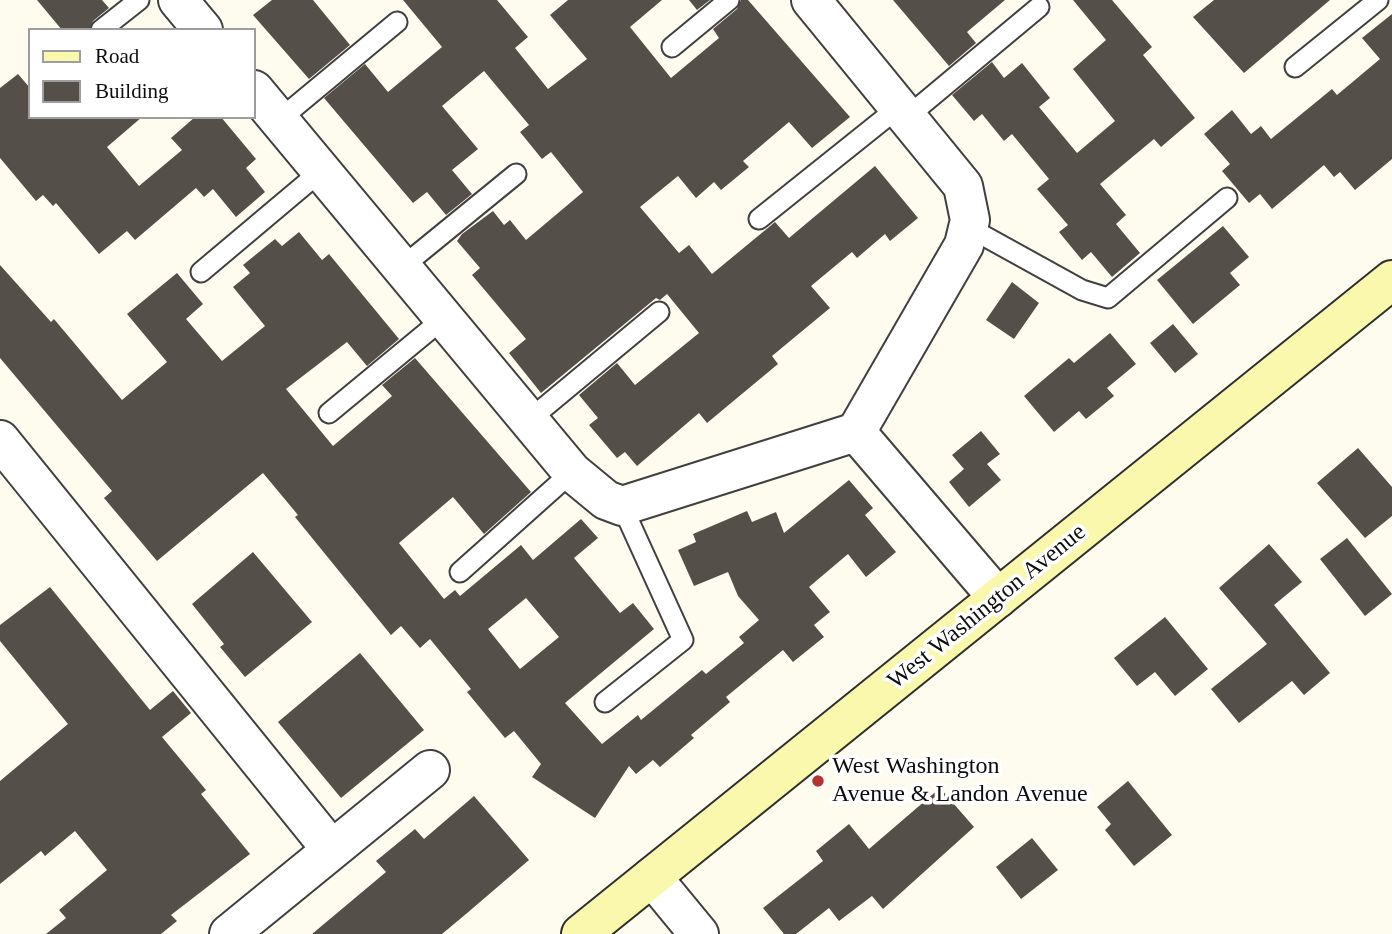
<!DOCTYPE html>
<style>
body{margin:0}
#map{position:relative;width:1392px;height:934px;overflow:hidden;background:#fefcee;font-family:Georgia,serif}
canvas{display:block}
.legend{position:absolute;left:28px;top:28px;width:228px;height:91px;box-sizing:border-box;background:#fff;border:2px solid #9e9e9e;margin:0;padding:9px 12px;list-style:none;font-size:21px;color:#0d0d0d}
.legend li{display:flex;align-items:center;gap:14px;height:35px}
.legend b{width:35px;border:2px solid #9e9e9e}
</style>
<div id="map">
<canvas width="1392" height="934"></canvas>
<ul class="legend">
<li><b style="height:9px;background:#faf8ad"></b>Road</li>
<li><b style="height:19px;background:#554f4a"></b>Building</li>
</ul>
</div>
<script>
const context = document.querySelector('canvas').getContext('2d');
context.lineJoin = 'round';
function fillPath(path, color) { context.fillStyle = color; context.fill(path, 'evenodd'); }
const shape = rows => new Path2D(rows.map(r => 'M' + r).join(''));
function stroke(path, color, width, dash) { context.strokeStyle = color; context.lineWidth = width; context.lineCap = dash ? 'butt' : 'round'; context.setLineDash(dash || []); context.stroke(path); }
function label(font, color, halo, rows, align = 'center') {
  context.font = font + ' Georgia,serif'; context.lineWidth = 7; context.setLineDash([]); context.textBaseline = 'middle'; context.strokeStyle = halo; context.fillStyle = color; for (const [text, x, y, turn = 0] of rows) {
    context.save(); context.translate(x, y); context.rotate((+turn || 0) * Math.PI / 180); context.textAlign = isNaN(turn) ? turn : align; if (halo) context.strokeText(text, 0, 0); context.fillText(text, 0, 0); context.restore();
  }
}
fillPath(shape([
 [37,0,102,0,109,8,93,21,89,30,62,30],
 [272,0,313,0,350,45,309,79,253,15],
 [403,0,497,0,528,37,515,48,548,89,587,59,550,15,568,0,662,0,630,27,671,78,719,38,713,29,737,9,741,0,748,0,850,117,812,148,789,122,743,161,749,167,721,190,714,182,696,198,678,176,640,207,679,253,689,245,712,274,775,222,789,238,875,166,918,218,890,241,885,234,857,258,852,252,811,286,830,308,772,356,778,364,707,423,699,413,637,466,625,452,617,458,589,425,598,418,579,395,617,363,635,385,699,333,667,294,660,300,656,298,541,393,509,353,526,339,472,275,480,268,457,241,462,234,493,211,504,225,510,220,526,240,583,192,551,152,542,159,520,132,529,125,484,71,442,106,478,149,452,170,472,194,446,215,427,192,413,203,324,98,365,64,388,92,442,47],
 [689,0,710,0,697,10],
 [893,0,1005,0,967,32,976,43,949,66],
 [1073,0,1112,0,1152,47,1143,55,1195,118,1161,147,1154,139,1100,184,1126,215,1116,224,1140,253,1112,277,1091,252,1082,260,1059,232,1068,225,1037,189,1049,179,1012,134,1004,141,982,114,974,121,952,95,992,62,1004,78,1022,63,1050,98,1039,107,1077,153,1115,121,1073,69,1106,40],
 [1214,0,1330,0,1244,73,1193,17],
 [1392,14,1392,159,1355,190,1340,172,1334,177,1324,165,1272,209,1260,194,1249,203,1222,171,1230,164,1204,134,1232,110,1251,134,1261,126,1271,139,1332,89,1337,95,1380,59,1362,38],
 [18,74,30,88,30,117,142,117,107,147,139,186,182,150,171,138,195,117,221,117,256,159,246,168,265,192,236,217,213,189,204,197,196,188,135,240,127,231,99,254,56,203,53,206,43,195,36,201,0,158,0,88],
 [1223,226,1249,257,1230,273,1240,285,1193,324,1157,280],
 [299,232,322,260,329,254,399,339,367,366,347,342,286,389,333,446,392,396,382,385,415,358,531,492,484,534,453,497,399,543,444,599,455,590,460,596,521,545,533,560,581,519,598,538,574,558,620,613,633,603,654,629,565,703,602,744,638,715,641,720,702,670,706,674,744,643,739,637,759,620,738,596,728,572,694,586,678,550,696,542,693,534,747,511,752,522,776,512,784,533,849,480,873,508,865,515,896,552,866,577,848,554,809,587,830,612,814,625,824,637,793,662,783,650,726,697,730,702,691,735,694,738,660,767,653,760,636,774,629,766,595,818,532,777,541,764,514,731,505,738,467,692,471,689,430,639,420,648,401,626,391,635,295,517,298,515,263,473,157,561,104,498,112,491,0,358,0,265,51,322,54,319,122,400,167,362,127,314,177,273,203,304,186,319,222,361,265,326,233,287,250,273,243,265,275,239,282,246],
 [526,598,559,637,520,669,488,629],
 [1012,282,1039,303,1014,339,986,320],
 [1173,324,1198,354,1175,373,1150,343],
 [1110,333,1136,364,1107,388,1114,396,1086,419,1079,411,1054,432,1024,396,1069,358,1074,363],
 [981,431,1000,454,987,464,1001,480,969,507,949,482,964,469,952,455],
 [1358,448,1392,487,1392,516,1365,538,1317,483],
 [1347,538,1392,594,1365,616,1320,559],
 [1269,544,1302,582,1274,605,1330,673,1304,695,1292,681,1239,723,1211,689,1267,644,1219,588],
 [253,552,312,622,245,677,220,647,224,644,192,604],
 [50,587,150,710,173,691,191,713,162,737,206,790,201,794,250,854,171,915,177,921,161,934,46,934,66,918,59,910,107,870,75,831,45,856,41,851,0,884,0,781,68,724,0,641,0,625],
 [1165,617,1208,669,1175,696,1155,672,1137,686,1114,658],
 [360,653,424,730,341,798,278,722],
 [1128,781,1172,835,1134,866,1105,830,1111,824,1097,807],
 [940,788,974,827,883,909,872,896,839,921,829,908,796,934,784,934,763,908,823,861,816,851,849,824,869,849],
 [474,796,529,860,466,914,442,934,312,934,386,872,376,861,415,829,424,839],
 [1032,838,1058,870,1021,899,996,867]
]), '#554f4a');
const service = shape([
 [101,30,139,0],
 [672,47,729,0],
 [1295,67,1378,0],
 [907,117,1039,7],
 [279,120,397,22],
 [759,219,899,107],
 [968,227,1082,290,1108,298,1227,198],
 [402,267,516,174],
 [201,272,321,171],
 [329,413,444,318],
 [529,420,659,312],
 [460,572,572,472],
 [605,702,683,640,622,506]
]);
const minor = shape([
 [178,0,203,30],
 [254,90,572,472,606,500,622,506,856,432,964,245,970,220,963,186,811,0],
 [856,432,998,598],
 [0,440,332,850],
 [652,877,699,934],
 [229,934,430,770]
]);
const secondary = shape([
 [581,934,1392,280]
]);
stroke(service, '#404040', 23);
stroke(minor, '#404040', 42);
stroke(secondary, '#2f2f2f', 42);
stroke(service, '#fff', 19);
stroke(minor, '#fff', 38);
stroke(secondary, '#faf8ad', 38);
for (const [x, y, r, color] of [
 [818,781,7,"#b4332e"]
]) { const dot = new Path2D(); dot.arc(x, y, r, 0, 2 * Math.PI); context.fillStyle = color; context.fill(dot); stroke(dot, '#fff', 2.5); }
label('24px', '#0d0d0d', '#fff', [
 ["West Washington Avenue",987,607,-39]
]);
label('24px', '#0d0d0d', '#fff', [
 ["West Washington",832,767],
 ["Avenue & Landon Avenue",832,795]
], 'left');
</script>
